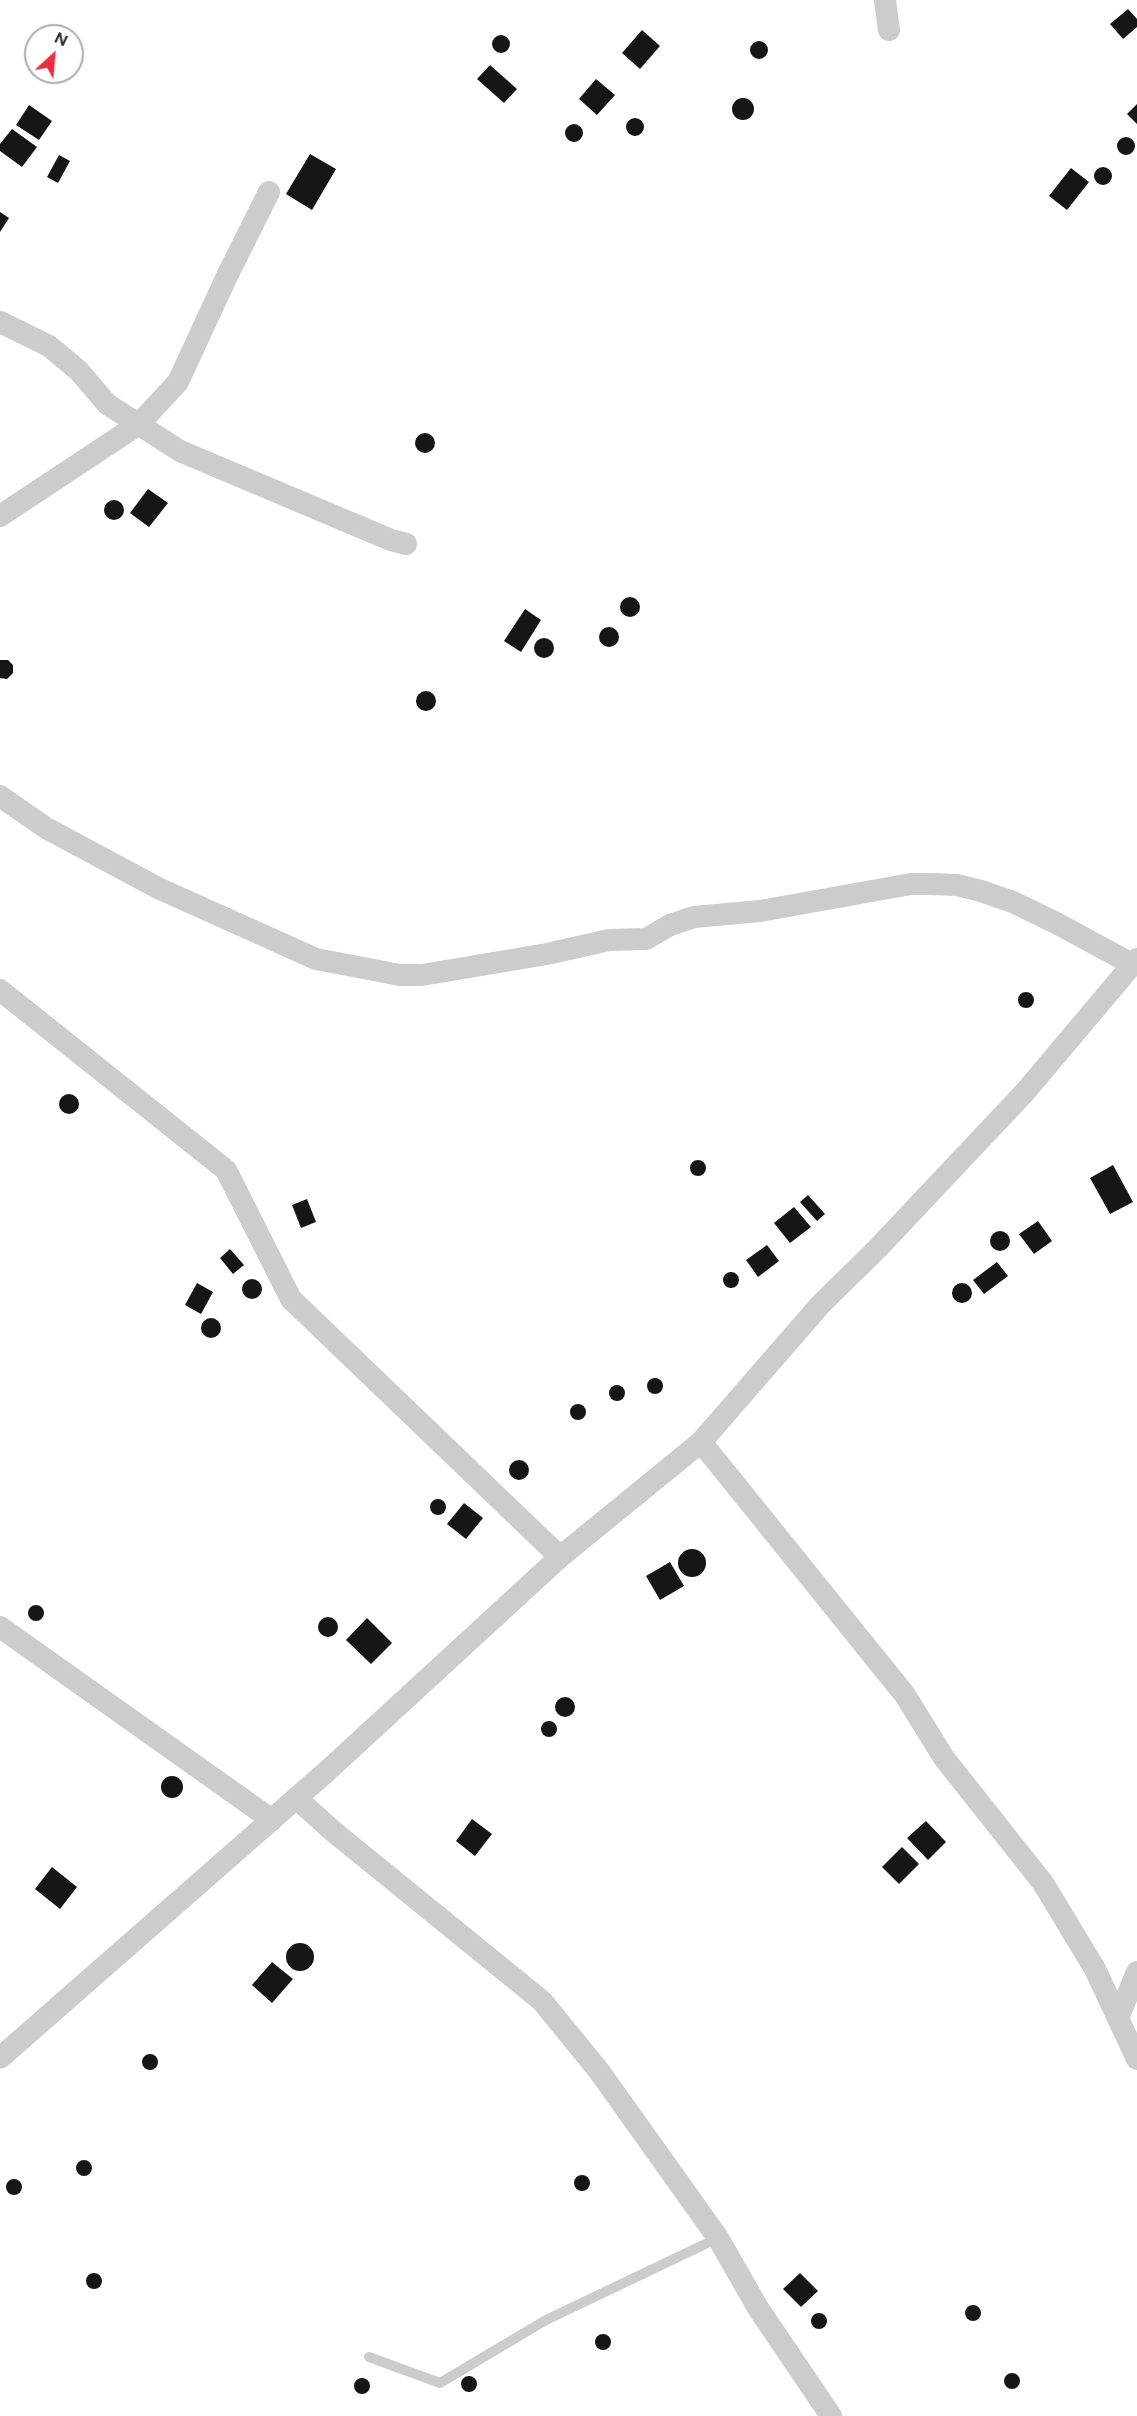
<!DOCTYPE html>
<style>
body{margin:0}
#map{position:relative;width:1137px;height:2416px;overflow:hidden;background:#fff;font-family:Figtree,sans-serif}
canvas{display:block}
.north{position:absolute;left:24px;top:24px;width:60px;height:60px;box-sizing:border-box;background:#fff;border:2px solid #acacac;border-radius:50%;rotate:26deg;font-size:16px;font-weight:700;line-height:24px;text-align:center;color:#2f2f2f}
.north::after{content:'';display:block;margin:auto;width:21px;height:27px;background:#ea2d3f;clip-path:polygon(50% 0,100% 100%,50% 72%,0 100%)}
</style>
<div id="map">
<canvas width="1137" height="2416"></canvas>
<div class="north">N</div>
</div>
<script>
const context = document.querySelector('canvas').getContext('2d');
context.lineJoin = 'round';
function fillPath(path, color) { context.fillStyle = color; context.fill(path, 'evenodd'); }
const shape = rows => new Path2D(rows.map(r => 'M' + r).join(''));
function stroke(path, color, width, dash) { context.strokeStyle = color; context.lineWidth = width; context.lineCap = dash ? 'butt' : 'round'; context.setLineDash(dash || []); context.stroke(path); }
fillPath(shape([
 [1128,9,1137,19,1137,27,1123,39,1110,24],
 [642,30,660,46,640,69,622,53],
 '492 44a9 9 0 1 1 18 0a9 9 0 1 1-18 0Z',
 '750 50a9 9 0 1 1 18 0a9 9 0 1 1-18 0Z',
 [490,65,517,89,504,103,477,79],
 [596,79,615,95,597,115,579,99],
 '732 109a11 11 0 1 1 22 0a11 11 0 1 1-22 0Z',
 [1137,104,1137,124,1127,114],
 [29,105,52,121,39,140,16,125],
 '626 127a9 9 0 1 1 18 0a9 9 0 1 1-18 0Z',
 '565 133a9 9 0 1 1 18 0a9 9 0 1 1-18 0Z',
 [12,129,37,147,22,167,0,151,0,144],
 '1117 146a9 9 0 1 1 18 0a9 9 0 1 1-18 0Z',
 [310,154,336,169,312,210,286,194],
 [59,155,70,161,58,183,47,177],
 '1094 176a9 9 0 1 1 18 0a9 9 0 1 1-18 0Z',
 [1071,168,1089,182,1067,210,1049,196],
 [0,212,9,218,0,232],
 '415 443a10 10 0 1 1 20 0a10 10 0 1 1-20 0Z',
 [148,489,168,503,149,527,130,513],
 '104 510a10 10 0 1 1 20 0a10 10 0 1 1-20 0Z',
 '620 607a10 10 0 1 1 20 0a10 10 0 1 1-20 0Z',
 [525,609,541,620,521,652,504,641],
 '599 637a10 10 0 1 1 20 0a10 10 0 1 1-20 0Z',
 '534 648a10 10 0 1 1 20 0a10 10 0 1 1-20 0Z',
 [0,660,8,660,13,665,13,673,7,679,0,678],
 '416 701a10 10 0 1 1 20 0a10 10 0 1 1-20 0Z',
 '1018 1000a8 8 0 1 1 16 0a8 8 0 1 1-16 0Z',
 '59 1104a10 10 0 1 1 20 0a10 10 0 1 1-20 0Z',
 '690 1168a8 8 0 1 1 16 0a8 8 0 1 1-16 0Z',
 [1113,1165,1133,1202,1110,1214,1090,1178],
 [808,1195,825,1214,817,1221,800,1202],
 [307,1199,316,1222,301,1228,292,1205],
 [794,1207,811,1227,790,1243,774,1223],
 [1038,1221,1052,1241,1034,1254,1019,1234],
 '990 1241a10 10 0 1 1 20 0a10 10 0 1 1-20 0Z',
 [767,1245,779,1261,758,1277,746,1260],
 [230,1249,244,1265,233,1274,220,1258],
 [997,1262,1008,1276,984,1294,973,1280],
 '723 1280a8 8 0 1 1 16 0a8 8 0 1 1-16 0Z',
 '242 1289a10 10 0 1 1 20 0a10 10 0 1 1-20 0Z',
 [197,1283,213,1292,201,1314,185,1305],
 '952 1293a10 10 0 1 1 20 0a10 10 0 1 1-20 0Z',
 '201 1328a10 10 0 1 1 20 0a10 10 0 1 1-20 0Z',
 '647 1386a8 8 0 1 1 16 0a8 8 0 1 1-16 0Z',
 '609 1393a8 8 0 1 1 16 0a8 8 0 1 1-16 0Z',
 '570 1412a8 8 0 1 1 16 0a8 8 0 1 1-16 0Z',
 '509 1470a10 10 0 1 1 20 0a10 10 0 1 1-20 0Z',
 '430 1507a8 8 0 1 1 16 0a8 8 0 1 1-16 0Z',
 [464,1503,483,1518,466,1539,447,1524],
 '678 1563a14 14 0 1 1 28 0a14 14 0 1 1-28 0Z',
 [670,1562,684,1586,660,1600,646,1576],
 '28 1613a8 8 0 1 1 16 0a8 8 0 1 1-16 0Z',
 '318 1627a10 10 0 1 1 20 0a10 10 0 1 1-20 0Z',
 [367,1618,392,1643,371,1664,346,1640],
 '555 1707a10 10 0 1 1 20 0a10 10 0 1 1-20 0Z',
 '541 1729a8 8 0 1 1 16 0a8 8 0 1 1-16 0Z',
 '161 1787a11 11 0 1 1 22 0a11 11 0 1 1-22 0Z',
 [472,1819,492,1834,475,1856,456,1841],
 [926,1821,946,1842,928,1860,907,1838],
 [902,1847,919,1864,899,1884,882,1867],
 [52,1867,77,1887,60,1909,35,1889],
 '286 1957a14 14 0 1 1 28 0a14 14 0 1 1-28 0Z',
 [272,1962,293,1979,272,2003,252,1985],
 '142 2062a8 8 0 1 1 16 0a8 8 0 1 1-16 0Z',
 '76 2168a8 8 0 1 1 16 0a8 8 0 1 1-16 0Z',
 '574 2183a8 8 0 1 1 16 0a8 8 0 1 1-16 0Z',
 '6 2187a8 8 0 1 1 16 0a8 8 0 1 1-16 0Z',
 '86 2281a8 8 0 1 1 16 0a8 8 0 1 1-16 0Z',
 [800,2273,818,2291,801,2307,783,2289],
 '965 2313a8 8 0 1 1 16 0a8 8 0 1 1-16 0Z',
 '811 2321a8 8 0 1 1 16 0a8 8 0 1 1-16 0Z',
 '595 2342a8 8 0 1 1 16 0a8 8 0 1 1-16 0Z',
 '1004 2381a8 8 0 1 1 16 0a8 8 0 1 1-16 0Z',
 '461 2384a8 8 0 1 1 16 0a8 8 0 1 1-16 0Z',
 '354 2386a8 8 0 1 1 16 0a8 8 0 1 1-16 0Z'
]), '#161616');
stroke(shape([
 [369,2357,440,2383,546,2320,718,2238]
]), '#ccc', 10);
stroke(shape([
 [885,0,889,30],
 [0,322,49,346,79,371,107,404,180,451,391,540,406,544],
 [0,516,139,424,178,382,227,276,269,192],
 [0,796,46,828,158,888,316,959,400,975,422,975,547,954,609,940,646,939,670,925,694,917,760,911,911,884,932,884,957,885,981,891,1013,902,1058,924,1132,964],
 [0,990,226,1170,291,1299,560,1557],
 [701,1442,905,1695,944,1758,1043,1883,1095,1969,1137,2059],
 [0,1627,272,1820],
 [296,1798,334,1832,542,2001,599,2071,718,2238,758,2308,831,2416],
 [1118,2018,1137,1972],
 [0,2058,325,1773,560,1557,701,1442,821,1304,877,1249,1025,1092,1137,959]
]), '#ccc', 22);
</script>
